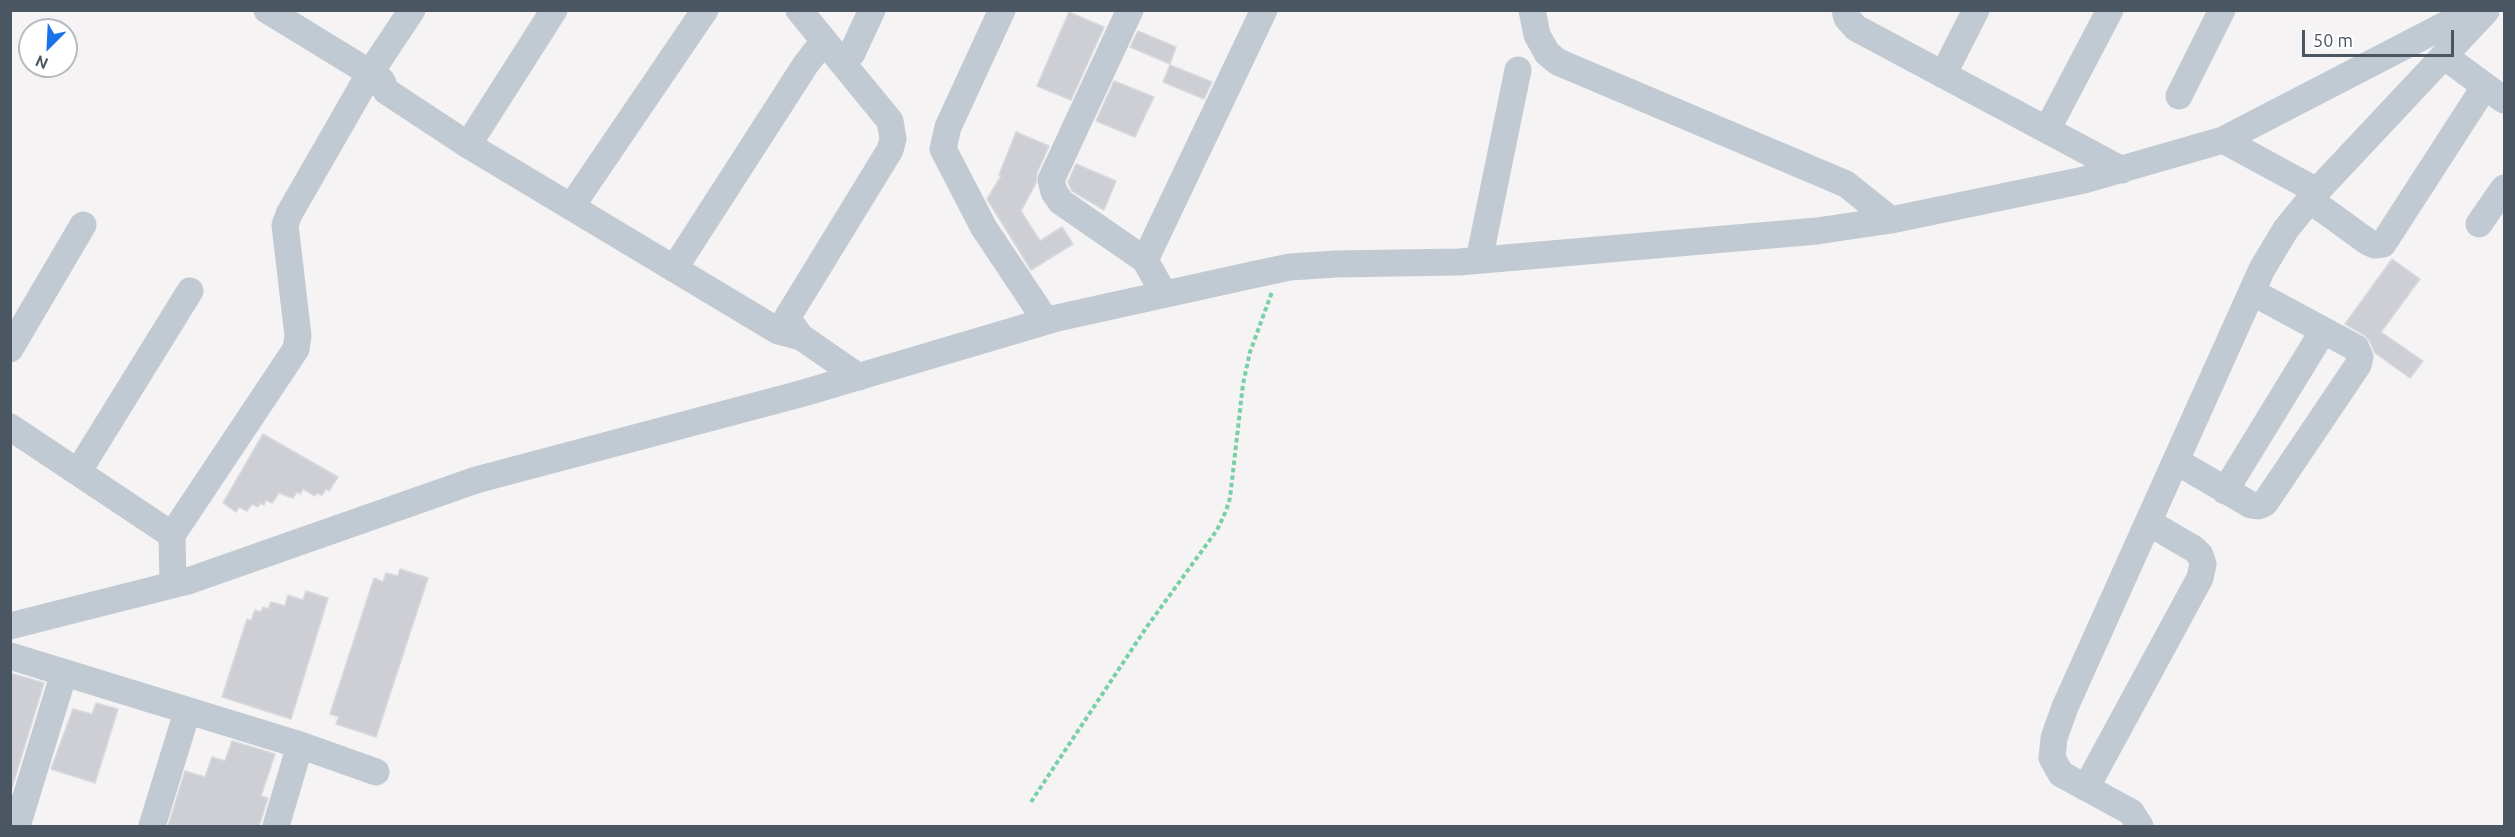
<!DOCTYPE html>
<style>
body{margin:0}
#map{position:relative;width:2515px;height:837px;overflow:hidden;background:#f5f3f3;font-family:Ubuntu,sans-serif}
canvas{display:block}
.frame{position:absolute;inset:0;border:12px solid #4a5661;pointer-events:none}
.north{position:absolute;left:18px;top:18px;width:60px;height:60px;box-sizing:border-box;background:#fff;border:2px solid #b7bbc0;border-radius:50%;rotate:204deg;font-size:16px;font-weight:700;line-height:24px;text-align:center;color:#4a5661}
.north::after{content:'';display:block;margin:auto;width:21px;height:27px;background:#1a73e8;clip-path:polygon(50% 0,100% 100%,50% 72%,0 100%)}
.scale{position:absolute;left:2302px;top:30px;width:152px;height:27px;box-sizing:border-box;border:3px solid #4a5661;border-top:0;padding-left:8px;font-size:18px;line-height:21px;white-space:nowrap;color:#4a5661;-webkit-text-stroke:4px #fff;paint-order:stroke}
</style>
<div id="map">
<canvas width="2515" height="837"></canvas>
<div class="frame"></div>
<div class="north">N</div>
<div class="scale">50 m</div>
</div>
<script>
const context = document.querySelector('canvas').getContext('2d');
context.lineJoin = 'round';
function fillPath(path, color) { context.fillStyle = color; context.fill(path, 'evenodd'); }
const shape = rows => new Path2D(rows.map(r => 'M' + r).join(''));
function stroke(path, color, width, dash) { context.strokeStyle = color; context.lineWidth = width; context.lineCap = dash ? 'butt' : 'round'; context.setLineDash(dash || []); context.stroke(path); }
const building = shape([
 [1069,12,1104,27,1071,100,1037,86,1069,12],
 [1138,31,1176,47,1170,64,1130,47,1138,31],
 [1170,65,1212,82,1204,99,1163,82,1170,65],
 [1114,81,1154,97,1135,137,1096,121,1114,81],
 [1016,132,1049,146,1037,173,1036,183,1021,211,1040,241,1062,227,1073,244,1031,270,987,199,1001,176,999,175,1016,132],
 [1076,164,1116,181,1104,210,1072,191,1069,185,1068,182,1076,164],
 [2392,259,2420,279,2381,332,2423,361,2410,378,2375,353,2370,342,2364,335,2345,324,2392,259],
 [263,434,338,477,329,491,326,489,322,495,317,493,315,496,303,489,300,494,297,492,293,498,279,493,272,503,266,500,264,505,260,503,258,507,252,504,247,511,239,507,236,512,223,503,263,434],
 [400,569,428,578,376,737,336,724,339,717,330,714,374,578,383,582,386,573,398,576,400,569],
 [306,591,328,598,291,719,222,697,247,619,251,621,255,610,261,612,263,607,268,609,271,602,285,606,288,595,303,600,306,591],
 [10,673,44,683,10,794,10,673],
 [96,703,118,709,95,783,51,769,73,709,92,714,96,703],
 [232,741,275,754,261,796,268,798,259,826,168,826,185,771,205,777,212,757,225,761,232,741]
]);
fillPath(building, '#cdcfd5');
stroke(building, '#d7d9de', 1.5);
stroke(shape([
 [1031,802,1146,628,1217,530,1226,511,1230,498,1243,384,1250,352,1272,292]
]), '#7ad0a6', 4, [4.5, 3]);
stroke(shape([
 [267,10,370,73,382,81,386,91,468,145,778,331,801,337],
 [1002,10,948,127,943,149,984,228,1046,321],
 [1130,10,1051,180,1054,192,1061,202,1145,260,1164,294],
 [1532,10,1537,35,1547,53,1558,62,1846,184,1891,220],
 [1845,10,1847,18,1856,28,2122,170],
 [852,53,872,10],
 [2444,56,2504,100],
 [1943,75,1976,10],
 [2179,96,2222,10],
 [2047,130,2110,10],
 [2223,140,2317,191],
 [468,145,554,10],
 [2310,200,2368,242,2375,245,2383,244,2485,86],
 [571,207,705,10],
 [2479,224,2504,188],
 [1145,260,1264,10],
 [1479,260,1518,70],
 [674,269,806,64,824,41],
 [787,318,890,150,893,139,890,121,799,10],
 [791,324,801,337,859,377],
 [10,349,83,225],
 [10,427,172,535],
 [2176,461,2251,505,2258,506,2265,503,2358,365,2360,357,2356,348,2252,292],
 [78,472,190,291],
 [2225,491,2323,331],
 [173,585,172,535,296,349,298,336,285,225,289,214,370,73,412,10],
 [10,626,188,581,476,480,800,394,1057,318,1252,275,1290,267,1336,264,1459,262,1817,231,1891,220,2084,180,2223,140,2474,10],
 [10,656,300,745,376,772],
 [2086,788,2200,578,2203,564,2200,555,2194,549,2148,522],
 [17,826,64,673],
 [152,826,187,712],
 [276,826,300,745],
 [2140,826,2131,812,2061,774,2052,758,2054,738,2065,707,2262,269,2286,229,2317,191,2486,11]
]), '#c1cad2', 27);
</script>
